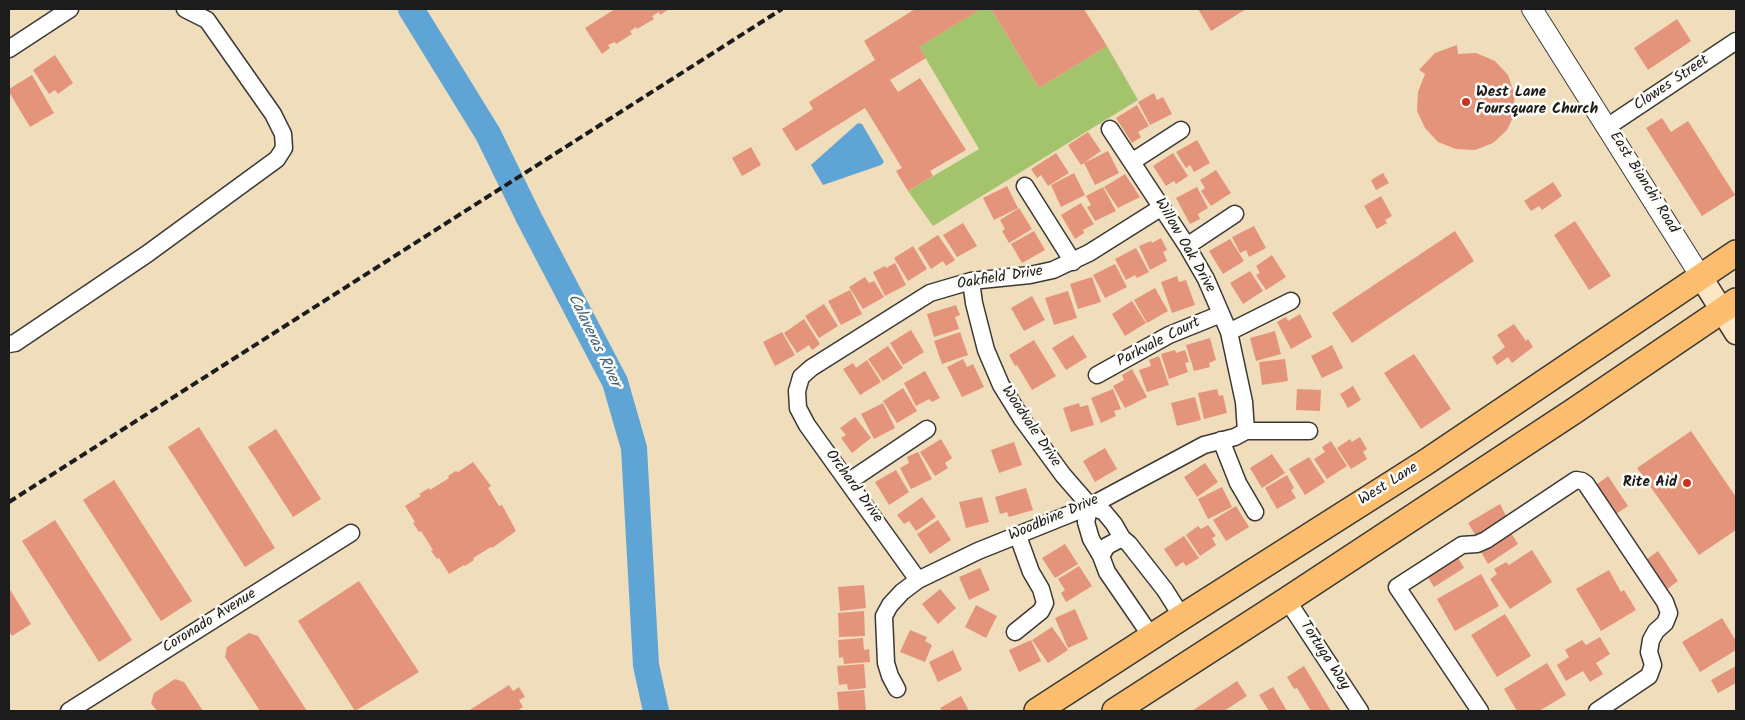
<!DOCTYPE html>
<style>
body{margin:0}
#map{position:relative;width:1745px;height:720px;overflow:hidden;background:#efddbc;font-family:Kalam,sans-serif}
canvas{display:block}
.frame{position:absolute;inset:0;border:10px solid #1c1c1c;pointer-events:none}
</style>
<div id="map">
<canvas width="1745" height="720"></canvas>
<div class="frame"></div>
</div>
<script>
const context = document.querySelector('canvas').getContext('2d');
context.lineJoin = 'round';
function fillPath(path, color) { context.fillStyle = color; context.fill(path, 'evenodd'); }
const shape = rows => new Path2D(rows.map(r => 'M' + r).join(''));
function stroke(path, color, width, dash) { context.strokeStyle = color; context.lineWidth = width; context.lineCap = dash ? 'butt' : 'round'; context.setLineDash(dash || []); context.stroke(path); }
function label(font, color, halo, rows, align = 'center') {
  context.font = font + ' Kalam,sans-serif'; context.lineWidth = 5; context.setLineDash([]); context.textBaseline = 'middle'; context.strokeStyle = halo; context.fillStyle = color; for (const [text, x, y, turn = 0] of rows) {
    context.save(); context.translate(x, y); context.rotate((+turn || 0) * Math.PI / 180); context.textAlign = isNaN(turn) ? turn : align; if (halo) context.strokeText(text, 0, 0); context.fillText(text, 0, 0); context.restore();
  }
}
fillPath(shape([
 [980,9,991,9,1039,88,1107,46,1138,100,933,226,908,191,979,149,919,47]
]), '#a3c46c');
fillPath(shape([
 [858,123,862,124,884,162,881,165,823,185,811,165]
]), '#5ea4d4');
stroke(shape([
 [411,9,488,134,530,220,615,382,634,448,646,665,656,711]
]), '#5ea4d4', 26);
fillPath(shape([
 [615,9,669,9,660,15,659,12,652,16,654,19,637,29,636,27,630,31,632,34,616,44,615,42,608,45,610,48,602,54,585,28],
 [915,9,979,10,919,47,926,58,890,80,898,92,920,78,966,150,930,171,933,176,908,191,896,171,902,168,865,108,796,151,782,129,813,109,809,102,875,60,864,41],
 [991,9,1084,9,1107,46,1039,88],
 [1198,9,1246,9,1211,31],
 [1677,19,1691,41,1648,70,1634,48],
 [1457,45,1458,54,1476,53,1495,61,1508,75,1514,93,1515,113,1507,130,1493,143,1475,150,1456,149,1438,142,1425,128,1417,111,1418,92,1425,74,1419,70,1435,53],
 [55,55,73,83,58,94,55,90,49,94,33,70],
 [32,75,54,113,30,127,9,92,9,89],
 [1154,93,1157,100,1163,97,1172,114,1150,125,1138,102],
 [1137,105,1149,126,1138,132,1141,137,1132,143,1116,118],
 [1662,118,1671,132,1688,121,1735,195,1702,216,1646,128],
 [1088,132,1101,151,1081,165,1068,145],
 [1197,140,1210,163,1194,172,1190,165,1186,168,1176,152],
 [751,147,761,165,742,176,732,158],
 [1108,151,1119,173,1095,185,1084,163],
 [1056,153,1069,173,1048,186,1041,175,1037,178,1031,169],
 [1173,153,1188,176,1176,184,1174,181,1166,186,1153,166],
 [1216,170,1231,193,1211,206,1201,191,1205,188,1200,180],
 [1074,173,1085,195,1061,207,1051,185],
 [1383,173,1389,183,1376,190,1371,180],
 [1125,174,1140,197,1118,208,1104,187],
 [1553,182,1562,196,1542,210,1539,206,1531,211,1524,201],
 [1007,186,1018,208,994,220,983,198],
 [1103,187,1116,211,1095,221,1087,207,1091,205,1086,196],
 [1197,187,1208,208,1198,214,1200,219,1190,224,1176,198],
 [1381,196,1392,216,1385,220,1387,223,1377,229,1364,206],
 [1081,203,1094,224,1083,230,1084,233,1075,239,1061,215],
 [1019,208,1032,229,1009,243,1002,231,1005,229,1000,220],
 [1575,221,1611,276,1589,290,1554,235],
 [963,223,977,246,957,257,943,235],
 [1254,226,1266,248,1249,257,1246,250,1240,253,1232,237],
 [1034,231,1045,250,1022,263,1011,244],
 [1455,231,1474,261,1352,343,1332,313],
 [938,235,955,260,946,266,943,261,931,269,918,248],
 [1161,238,1167,250,1163,252,1167,261,1150,270,1139,246,1151,241,1152,243],
 [1230,239,1244,261,1223,274,1209,251],
 [913,246,927,269,908,281,894,258],
 [1136,248,1149,272,1137,278,1135,275,1126,280,1115,259],
 [1272,255,1286,277,1266,290,1256,275,1260,273,1256,266],
 [895,263,906,285,885,296,873,272,885,266,886,268],
 [1115,264,1127,287,1105,298,1093,275],
 [1250,271,1263,291,1243,304,1230,283],
 [1177,276,1179,282,1186,280,1195,305,1172,313,1161,282],
 [865,277,869,283,874,281,884,297,863,309,849,287],
 [1092,277,1101,302,1078,309,1070,284],
 [1155,288,1168,311,1147,323,1134,300],
 [850,290,862,314,841,325,828,301],
 [1068,291,1077,318,1054,325,1045,298],
 [1032,296,1045,320,1024,331,1011,308],
 [1132,301,1146,323,1125,336,1112,314],
 [824,304,838,326,819,338,805,316],
 [956,305,960,315,955,317,959,329,934,337,927,314],
 [1300,314,1312,337,1291,349,1277,322,1286,317,1288,321],
 [804,319,820,344,812,350,809,345,797,353,784,333],
 [1514,324,1526,341,1528,339,1533,347,1512,363,1508,357,1497,365,1492,357,1505,347,1497,335],
 [911,330,924,352,903,365,890,343],
 [1275,331,1281,354,1256,361,1250,338],
 [782,332,795,355,775,366,763,342],
 [960,332,968,355,942,364,934,341],
 [1073,335,1087,357,1066,370,1052,348],
 [1210,338,1216,360,1209,363,1210,367,1194,371,1186,345],
 [1034,340,1056,376,1032,390,1017,365,1015,366,1009,355],
 [1332,345,1343,368,1322,378,1311,356],
 [888,346,903,368,883,381,868,359],
 [1175,350,1176,353,1185,350,1189,362,1185,363,1188,372,1169,379,1161,354],
 [1414,354,1451,409,1421,429,1384,373],
 [1159,356,1169,385,1147,392,1139,370,1151,366,1149,360],
 [963,359,967,367,973,364,984,387,962,397,947,367],
 [1285,359,1288,381,1262,385,1259,362],
 [867,360,881,382,860,395,843,369,853,363,856,368],
 [1132,369,1147,397,1125,408,1113,386,1124,380,1122,375],
 [925,371,940,398,932,402,929,399,916,406,904,383],
 [1353,386,1361,400,1348,408,1340,394],
 [903,388,917,411,897,423,883,401],
 [1113,389,1121,409,1114,411,1116,416,1101,423,1091,398],
 [1217,389,1219,396,1223,395,1227,413,1204,419,1198,393],
 [1297,389,1321,390,1320,411,1296,410],
 [1195,397,1201,420,1177,426,1171,403],
 [883,403,895,428,874,439,861,414],
 [1079,403,1080,407,1088,405,1094,425,1071,432,1063,408],
 [855,417,871,438,852,453,841,438,846,435,840,428],
 [199,427,275,548,245,567,168,447],
 [276,429,321,499,293,517,248,447],
 [1691,431,1736,497,1736,530,1699,555,1637,468],
 [1360,437,1367,449,1363,452,1367,459,1351,469,1337,448,1350,439,1352,442],
 [941,439,952,458,945,463,948,468,935,476,920,452],
 [1331,441,1347,466,1327,479,1314,459,1325,452,1322,447],
 [1014,442,1022,465,999,473,991,450],
 [1105,448,1117,469,1095,482,1083,461],
 [918,452,932,479,911,489,900,468,909,463,907,457],
 [1272,454,1285,473,1262,488,1250,468],
 [1309,457,1325,482,1305,495,1289,469],
 [473,462,491,486,488,488,499,506,502,505,516,531,492,548,491,547,473,558,474,560,465,566,464,565,449,574,439,558,437,559,431,551,433,550,421,531,419,532,413,523,415,522,405,506,421,496,419,494,429,488,430,490,449,478,448,476,456,471,458,472],
 [1205,463,1218,482,1197,497,1184,477],
 [896,470,909,492,889,505,875,482],
 [1287,475,1294,488,1291,490,1296,498,1277,509,1265,488],
 [1608,476,1628,506,1616,514,1596,485],
 [114,480,192,601,161,621,83,500],
 [1222,487,1232,507,1208,519,1198,499],
 [1026,488,1033,510,1009,517,1007,512,1000,514,995,497],
 [922,497,936,517,916,531,909,521,904,524,897,515],
 [982,497,989,522,966,528,959,502],
 [1500,504,1507,518,1476,536,1468,523],
 [1236,506,1249,527,1226,541,1213,520],
 [55,520,132,640,99,662,22,541],
 [938,520,951,540,930,554,917,534],
 [1208,525,1216,536,1212,538,1216,545,1200,556,1186,535,1198,526,1201,529],
 [1511,533,1518,544,1488,564,1481,552],
 [1184,536,1199,558,1186,566,1183,562,1176,567,1164,549],
 [1065,544,1078,564,1055,578,1042,558],
 [1532,550,1552,582,1510,609,1490,579,1497,574,1494,569,1506,562,1509,565],
 [1658,551,1678,581,1666,590,1646,560],
 [1457,556,1464,568,1434,587,1427,576],
 [1079,566,1092,586,1066,602,1061,593,1065,590,1058,579],
 [980,568,990,590,969,600,959,577],
 [1609,570,1621,592,1624,590,1636,610,1601,631,1576,589],
 [1481,574,1499,606,1455,631,1437,599],
 [359,581,419,672,355,711,298,621],
 [864,585,866,608,840,611,838,587],
 [9,588,31,624,12,636,9,631],
 [940,589,956,608,938,624,922,604],
 [976,605,997,616,986,638,965,627],
 [1075,609,1088,639,1068,648,1055,618],
 [864,611,865,636,839,637,838,613],
 [1505,614,1531,656,1497,677,1471,635],
 [1722,618,1736,641,1736,650,1700,672,1682,642],
 [1052,627,1068,650,1048,663,1032,640],
 [910,630,927,637,925,641,932,645,925,662,900,652],
 [249,633,258,636,307,711,260,711,225,657,227,647],
 [1600,637,1610,654,1596,663,1603,674,1590,682,1583,671,1566,681,1557,665,1569,657,1565,650,1582,640,1586,645],
 [863,638,864,650,869,649,870,662,844,664,843,657,839,658,838,640],
 [1031,640,1041,661,1019,672,1009,650],
 [953,650,962,670,938,682,929,662],
 [1547,663,1566,695,1539,711,1517,711,1504,689],
 [864,664,866,688,848,690,847,684,839,685,837,666],
 [1304,666,1331,711,1311,711,1297,688,1294,689,1287,677],
 [1736,666,1736,683,1718,693,1711,680],
 [175,679,184,682,203,711,157,711,151,703,154,693],
 [1237,681,1247,696,1224,711,1192,711],
 [509,685,513,691,519,687,525,697,519,700,523,707,517,711,468,711],
 [1273,687,1287,711,1269,711,1259,695],
 [864,690,866,711,839,711,837,692],
 [961,696,969,711,942,711,940,708]
]), '#e5947c');
const minor = shape([
 [9,49,70,9],
 [1607,127,1736,41],
 [1110,129,1187,246,1206,279,1229,332,1244,402,1246,431],
 [1133,161,1181,130],
 [1025,186,1073,262],
 [1187,246,1235,214],
 [971,281,974,303,986,350,1001,385,1022,419,1063,475,1090,506,1104,512,1114,524,1122,538],
 [1229,332,1291,301],
 [9,344,15,343,147,254,277,159,284,148,283,134,273,114,207,20,185,9],
 [1097,375,1169,335,1221,314],
 [1221,440,1238,483,1255,512],
 [848,482,927,429],
 [1090,506,1086,522,1091,539,1101,556],
 [918,580,807,425,798,408,797,391,801,377,811,368,930,293,971,281,1030,275,1053,270,1089,253,1162,207],
 [1287,600,1360,711],
 [1015,632,1041,611,1045,603,1041,589,1031,572,1018,536],
 [1151,636,1107,572,1101,556,1107,546,1122,538,1129,544,1165,590,1182,617],
 [897,689,890,676,886,663,884,616,890,605,902,592,918,580,978,551,1090,506,1204,445,1235,437,1246,431,1309,431],
 [69,711,351,533],
 [1480,711,1397,587,1462,545,1477,544,1486,540,1576,480,1582,481,1586,484,1665,602,1669,613,1665,623,1656,631,1651,640,1649,652,1653,665,1649,676,1597,711]
]);
const tertiary = shape([
 [1532,9,1701,277]
]);
const secondary = shape([
 [1701,277,1736,333]
]);
const primary = shape([
 [1037,711,1182,617,1426,462,1736,253],
 [1115,711,1287,600,1574,411,1736,301]
]);
stroke(minor, '#3c3934', 19);
stroke(tertiary, '#3c3934', 22);
stroke(secondary, '#3c3934', 25);
stroke(primary, '#3c3934', 28);
stroke(minor, '#fff', 16);
stroke(tertiary, '#fff', 20);
stroke(secondary, '#fee5c5', 22);
stroke(primary, '#fcbd6f', 25);
stroke(shape([
 [9,502,782,9]
]), '#1c1c1c', 4, [8, 4]);
for (const [x, y, r, color] of [
 [1466,102,5,"#c8321e"],
 [1687,483,5,"#c8321e"]
]) { const dot = new Path2D(); dot.arc(x, y, r, 0, 2 * Math.PI); context.fillStyle = color; context.fill(dot); stroke(dot, '#fdfcf7', 2); }
label('15px', '#1c1c1c', '#fdfcf7', [
 ["Clowes Street",1672,84,-34],
 ["East Bianchi Road",1643,183,58],
 ["Willow Oak Drive",1184,246,60],
 ["Oakfield Drive",1000,279,-9],
 ["Parkvale Court",1159,343,-27],
 ["Woodvale Drive",1030,427,56],
 ["West Lane",1389,485,-32],
 ["Orchard Drive",853,487,54],
 ["Woodbine Drive",1054,519,-23],
 ["Coronado Avenue",210,622,-32],
 ["Tortuga Way",1324,656,57]
]);
label('bold 15px', '#1c1c1c', '#fdfcf7', [
 ["West Lane",1476,93],
 ["Foursquare Church",1476,110],
 ["Rite Aid",1677,483,"right"]
], 'left');
label('italic 16px', '#3d6078', '#fdfcf7', [
 ["Calaveras River",593,341,64]
]);
</script>
